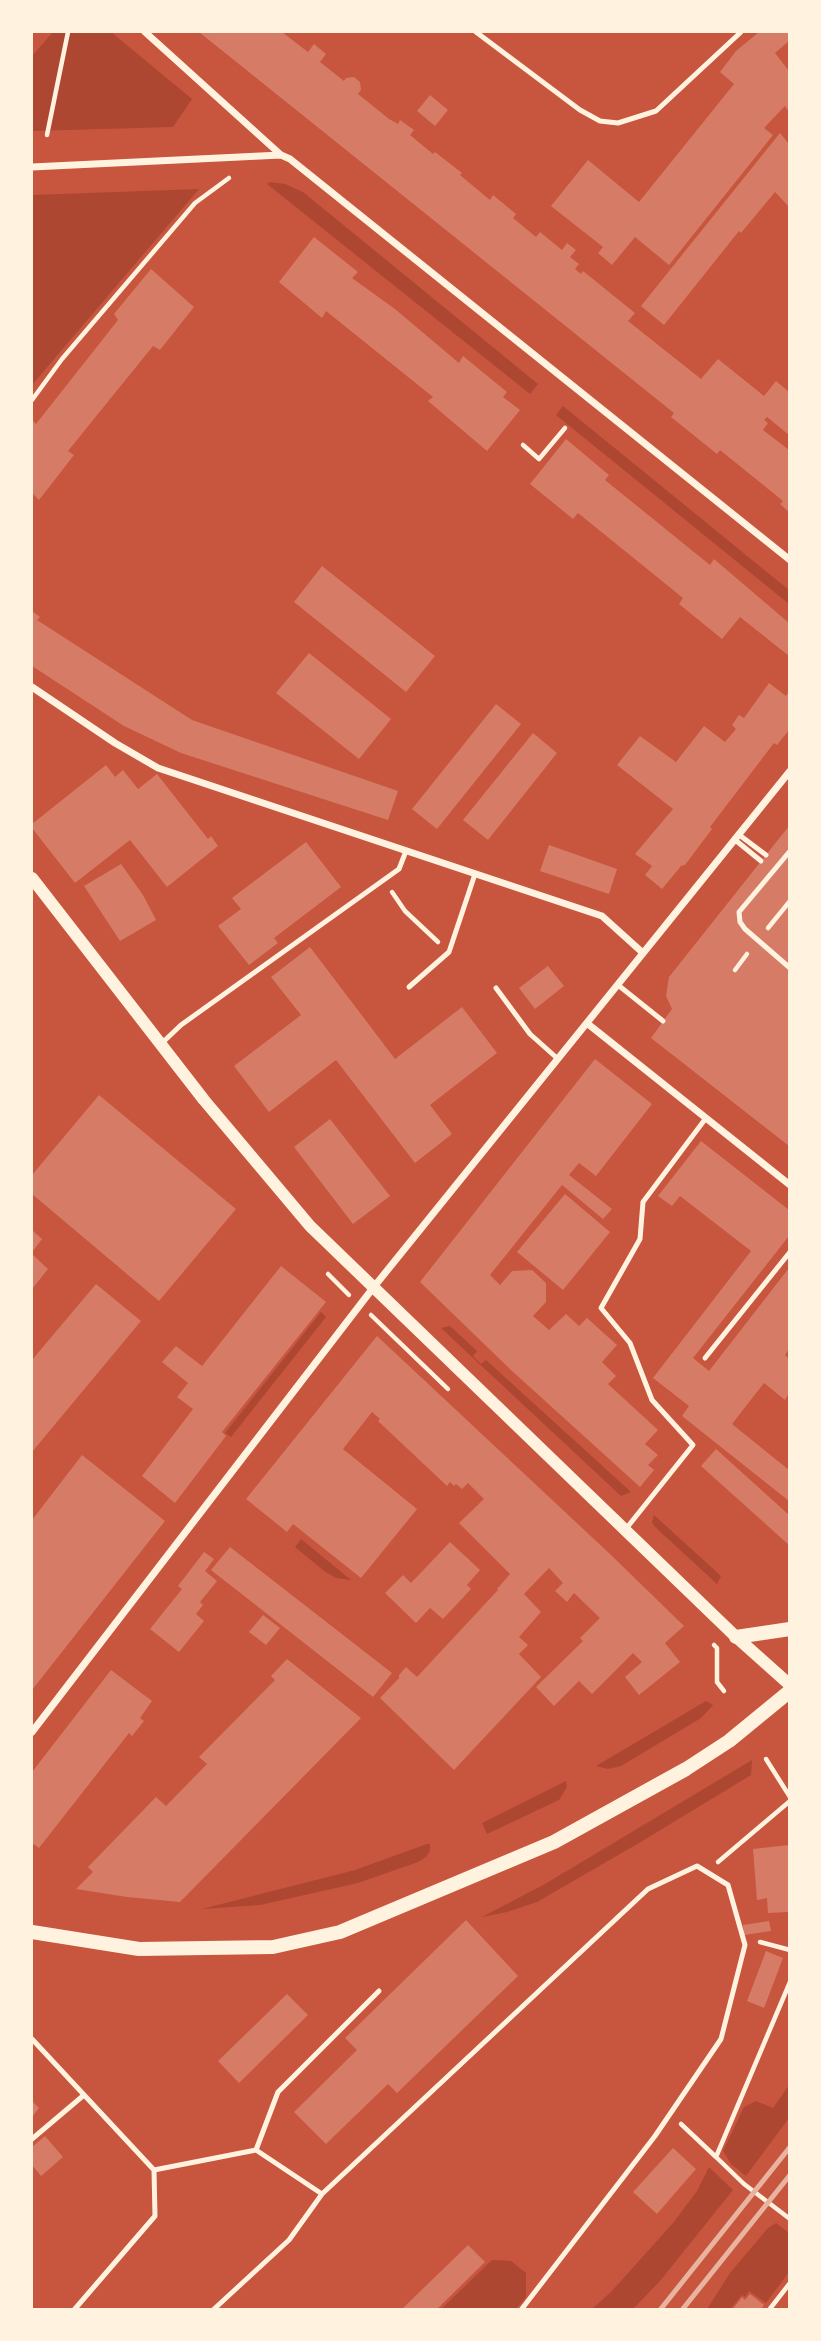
<!DOCTYPE html>
<style>
body{margin:0}
#map{position:relative;width:821px;height:2341px;overflow:hidden;background:#c8553d;font-family:Literata,serif}
canvas{display:block}
.frame{position:absolute;inset:0;border:33px solid #fff3e0;pointer-events:none}
</style>
<div id="map">
<canvas width="821" height="2341"></canvas>
<div class="frame"></div>
</div>
<script>
const context = document.querySelector('canvas').getContext('2d');
context.lineJoin = 'round';
function fillPath(path, color) { context.fillStyle = color; context.fill(path, 'evenodd'); }
const shape = rows => new Path2D(rows.map(r => 'M' + r).join(''));
function stroke(path, color, width, dash) { context.strokeStyle = color; context.lineWidth = width; context.lineCap = dash ? 'butt' : 'round'; context.setLineDash(dash || []); context.stroke(path); }
fillPath(shape([
 [53,32,111,32,192,99,173,127,32,131,32,56],
 [270,182,285,184,303,192,538,384,530,394,267,184],
 [199,189,32,385,32,195],
 [563,406,789,590,789,604,556,415],
 [321,1312,326,1317,231,1437,225,1433],
 [450,1326,477,1351,473,1356,481,1364,486,1360,631,1492,621,1496,441,1328],
 [654,1515,721,1576,717,1584,654,1526,652,1522],
 [301,1539,351,1580,336,1578,324,1571,295,1547],
 [706,1701,713,1705,701,1718,621,1766,608,1769,596,1766],
 [752,1760,751,1775,639,1843,537,1902,507,1912,482,1917,545,1884],
 [566,1781,567,1787,559,1800,487,1834,482,1823],
 [427,1844,430,1844,430,1850,426,1857,418,1862,358,1883,260,1905,202,1909,355,1870],
 [789,2085,789,2118,746,2176,731,2164,723,2151,744,2107,756,2101,773,2108],
 [709,2167,733,2190,660,2281,633,2309,592,2309,611,2292,673,2223,697,2191],
 [776,2223,789,2233,789,2272,766,2303,749,2291,745,2297,742,2295,730,2309,707,2309,730,2273,768,2228],
 [492,2260,511,2261,526,2273,526,2297,516,2309,441,2309]
]), '#ae4732');
fillPath(shape([
 [199,32,282,32,308,52,314,44,326,54,320,62,344,81,346,78,354,77,360,82,361,90,358,94,389,119,398,124,400,120,414,130,410,135,433,154,435,152,462,173,460,175,490,200,493,195,516,214,513,218,536,237,540,232,562,250,567,243,576,250,570,257,579,264,575,269,581,274,583,271,635,313,628,321,701,379,718,359,764,396,776,381,789,392,789,435,767,417,764,420,768,423,763,430,789,450,789,512,780,504,783,501,720,450,717,454,671,417,674,413],
 [759,32,789,32,789,41,775,53,789,71,789,112,785,106,764,128,773,135,669,265,635,237,612,265,598,253,603,247,551,206,588,160,639,202,734,84,720,72,736,51],
 [430,95,448,110,435,126,417,111],
 [780,133,789,144,789,207,775,192,741,233,739,231,664,325,641,306],
 [314,237,358,272,352,278,395,309,459,363,463,356,507,392,503,397,520,410,487,451,428,401,433,397,326,311,322,318,279,282],
 [151,269,194,307,160,350,153,346,68,451,74,455,39,500,32,493,32,420,36,424,118,320,114,314],
 [566,439,609,475,605,480,710,565,714,559,789,623,789,656,740,617,722,639,679,604,683,598,578,513,573,519,530,484],
 [322,566,435,656,406,692,294,602],
 [32,611,40,617,37,620,192,720,398,791,388,820,181,753,124,726,32,666],
 [309,653,391,719,359,759,276,693],
 [769,683,786,696,789,691,789,730,777,745,774,743,710,827,712,829,685,865,681,866,662,889,645,875,652,866,635,854,673,809,617,765,640,736,676,762,704,726,725,742,736,729,732,725,739,715,744,718],
 [496,704,521,724,437,829,412,809],
 [533,733,557,753,488,840,463,820],
 [106,765,115,777,123,770,138,789,157,774,208,839,211,836,218,846,167,887,130,840,75,883,32,828,32,824],
 [789,826,789,1146,651,1038,672,1009,666,996,669,977],
 [306,842,341,887,274,938,278,943,249,965,218,926,241,909,232,898],
 [549,845,617,869,609,894,540,871],
 [121,864,143,895,156,920,120,941,84,886],
 [310,947,395,1059,462,1007,497,1053,430,1105,452,1134,415,1163,336,1060,269,1112,234,1066,301,1015,271,977],
 [548,966,564,986,535,1009,519,988],
 [595,1059,652,1104,596,1176,579,1163,569,1175,612,1209,603,1219,562,1185,490,1275,500,1285,512,1271,532,1270,546,1283,546,1302,533,1316,549,1330,566,1314,579,1326,587,1318,617,1345,602,1362,616,1376,608,1384,658,1430,645,1444,658,1455,648,1465,654,1470,640,1487,511,1370,420,1282],
 [99,1095,236,1209,159,1301,32,1194,32,1175],
 [330,1119,390,1196,353,1224,294,1147],
 [701,1141,789,1210,789,1236,693,1358,709,1371,789,1268,789,1349,785,1355,789,1359,789,1393,785,1400,764,1383,732,1424,789,1470,789,1501,682,1416,689,1406,653,1378,751,1251,680,1196,672,1206,658,1196],
 [565,1194,610,1232,563,1290,517,1252],
 [32,1230,42,1239,32,1252],
 [32,1254,48,1269,32,1289],
 [281,1266,326,1302,222,1432,226,1436,175,1503,142,1476,193,1409,177,1397,188,1383,162,1362,176,1346,202,1366],
 [96,1284,141,1321,32,1452,32,1360],
 [377,1336,611,1555,684,1626,665,1643,680,1662,639,1695,625,1677,642,1662,633,1653,592,1694,579,1681,554,1706,536,1687,583,1641,580,1638,600,1618,574,1593,567,1602,555,1591,563,1583,549,1568,524,1594,541,1612,519,1637,528,1645,519,1654,541,1677,454,1770,380,1698,399,1678,399,1675,406,1667,417,1677,498,1590,497,1589,510,1574,459,1523,484,1499,468,1483,462,1489,456,1484,454,1486,450,1482,447,1486,378,1421,380,1419,372,1412,343,1449,417,1509,361,1578,293,1524,287,1532,246,1499],
 [716,1449,789,1515,789,1545,701,1466],
 [82,1455,165,1521,32,1690,32,1520],
 [450,1542,480,1570,467,1585,471,1589,443,1619,430,1608,416,1623,385,1593,403,1575,411,1583],
 [230,1547,392,1673,373,1697,211,1570],
 [204,1552,214,1559,205,1571,217,1581,200,1602,203,1605,196,1614,204,1621,179,1652,150,1629,182,1589,178,1586],
 [263,1615,280,1628,266,1645,249,1632],
 [287,1659,361,1718,180,1902,127,1897,76,1889,93,1872,88,1867,156,1797,166,1806,207,1764,199,1757,275,1680,271,1676],
 [111,1670,152,1701,140,1718,144,1721,132,1736,129,1733,39,1848,32,1843,32,1772],
 [789,1845,789,1912,768,1913,767,1898,757,1900,753,1849],
 [466,1920,518,1976,397,2093,388,2084,326,2144,294,2112,357,2050,345,2038],
 [769,1921,771,1931,744,1935,743,1925],
 [766,1951,783,1958,764,2008,747,2001],
 [287,1994,308,2015,239,2083,218,2061],
 [32,2101,39,2108,32,2117],
 [45,2136,63,2157,41,2176,32,2165,32,2147],
 [673,2148,696,2169,657,2214,633,2192],
 [468,2245,485,2262,437,2309,402,2309],
 [750,2294,764,2305,761,2309,733,2309,742,2297,745,2300]
]), '#d67c66');
stroke(shape([
 [47,135,68,32],
 [32,400,62,359,195,203,229,178],
 [523,445,539,459,565,428],
 [392,892,405,911,438,942],
 [768,928,790,901],
 [735,970,747,954],
 [328,1274,349,1295],
 [371,1315,448,1389],
 [714,1645,717,1648,717,1682,724,1691],
 [766,1759,790,1797],
 [718,1862,790,1801],
 [760,1942,790,1950],
 [790,1982,716,2157,744,2184,790,2219],
 [681,2124,716,2157],
 [769,2310,790,2283]
]), '#fff3e0', 4.5);
stroke(shape([
 [476,32,580,110,600,121,618,123,656,111,741,32],
 [738,834,766,855],
 [734,839,761,861],
 [790,851,739,912,740,922,745,929,790,968],
 [618,985,663,1021],
 [409,987,449,952,475,874],
 [496,988,530,1034,558,1059],
 [161,1044,181,1025,399,869,406,851],
 [705,1358,790,1252],
 [625,1530,693,1445,652,1400,630,1343,601,1308,640,1239,643,1202,706,1118],
 [32,2039,154,2170,256,2150,322,2194,648,1889,697,1866,728,1885,745,1945,721,2039,655,2136,521,2310],
 [32,2139,84,2095],
 [256,2150,278,2092,379,1991],
 [74,2310,155,2216,154,2170],
 [213,2310,289,2240,322,2194]
]), '#fff3e0', 5);
stroke(shape([
 [145,32,281,155,290,159,790,560],
 [32,167,281,155],
 [32,687,115,743,158,768,602,916,643,953],
 [588,1024,790,1185],
 [32,1732,373,1288,790,771]
]), '#fff3e0', 7);
stroke(shape([
 [32,878,204,1100,310,1226,734,1635,790,1685]
]), '#fff3e0', 12);
stroke(shape([
 [736,1637,790,1629],
 [32,1932,139,1949,273,1947,340,1932,554,1842,686,1769,729,1741,790,1691]
]), '#fff3e0', 14);
stroke(shape([
 [660,2310,790,2147],
 [682,2310,790,2175]
]), '#e9b49f', 5);
</script>
